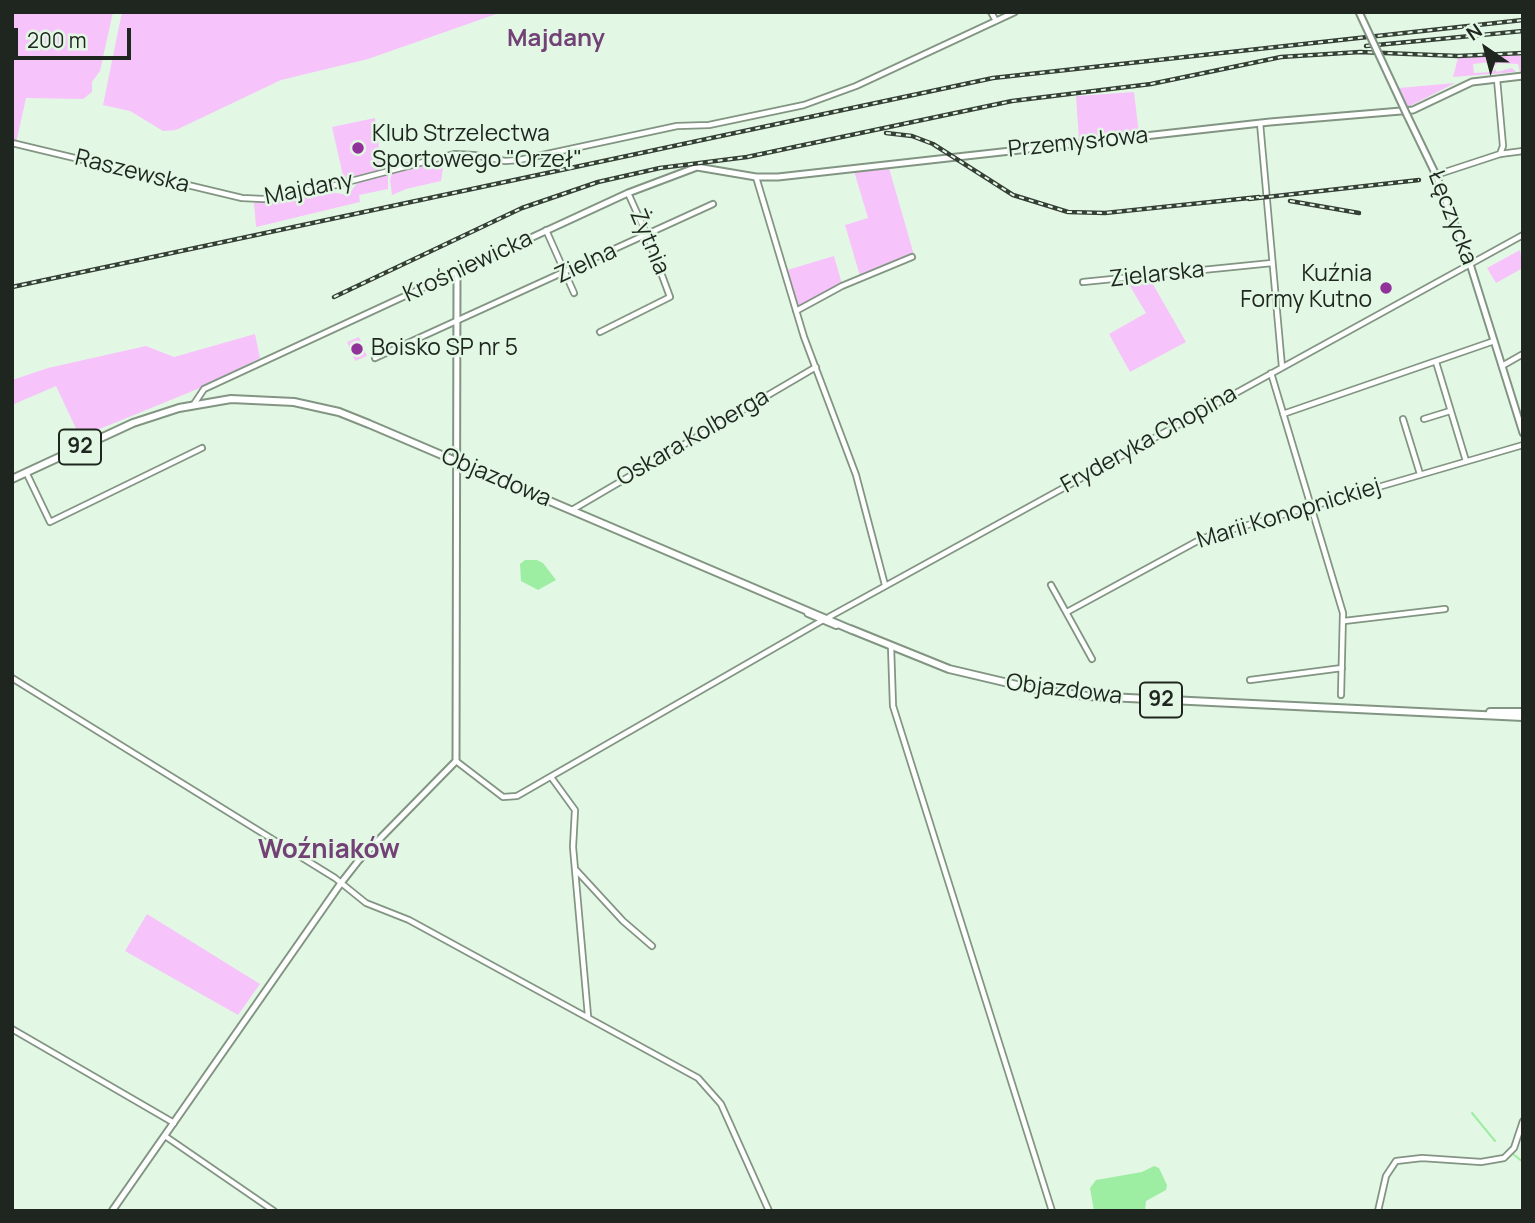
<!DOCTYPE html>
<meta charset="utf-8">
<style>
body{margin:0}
#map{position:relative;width:1535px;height:1223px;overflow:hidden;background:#e3f8e4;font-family:Manrope,sans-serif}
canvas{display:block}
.frame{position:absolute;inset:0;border:14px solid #1e261f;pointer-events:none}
.north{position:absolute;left:1451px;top:14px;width:70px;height:70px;-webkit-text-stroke:5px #e3f8e4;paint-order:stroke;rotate:325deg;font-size:19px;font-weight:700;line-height:28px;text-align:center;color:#1e261f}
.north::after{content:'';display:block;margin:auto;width:24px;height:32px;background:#1e261f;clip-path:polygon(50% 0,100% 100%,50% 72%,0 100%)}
.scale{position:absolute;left:14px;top:28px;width:117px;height:32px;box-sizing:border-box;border:4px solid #1e261f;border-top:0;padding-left:9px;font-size:21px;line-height:24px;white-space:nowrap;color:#1e261f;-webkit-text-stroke:5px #e3f8e4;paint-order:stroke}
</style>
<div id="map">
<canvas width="1535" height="1223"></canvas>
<div class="frame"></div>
<div class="north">N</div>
<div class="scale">200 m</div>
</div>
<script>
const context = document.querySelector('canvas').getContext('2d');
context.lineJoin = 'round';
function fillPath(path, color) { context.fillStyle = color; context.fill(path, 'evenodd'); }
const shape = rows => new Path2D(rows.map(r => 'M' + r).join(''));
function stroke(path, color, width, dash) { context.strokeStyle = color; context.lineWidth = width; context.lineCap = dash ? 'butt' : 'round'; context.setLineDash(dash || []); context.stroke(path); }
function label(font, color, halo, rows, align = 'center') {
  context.font = font + ' Manrope,sans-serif'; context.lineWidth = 5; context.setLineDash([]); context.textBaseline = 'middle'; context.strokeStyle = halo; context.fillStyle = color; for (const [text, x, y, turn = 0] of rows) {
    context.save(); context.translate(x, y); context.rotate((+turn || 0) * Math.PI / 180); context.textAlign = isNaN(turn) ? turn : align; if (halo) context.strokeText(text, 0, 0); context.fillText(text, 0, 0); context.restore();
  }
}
fillPath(shape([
 [12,12,113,12,100,71,92,82,92,92,83,99,26,98,16,143,12,142],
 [122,12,286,14,502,12,368,59,281,80,176,130,163,131,130,111,103,105],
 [1523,55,1523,71,1520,72,1518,64,1498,63,1493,67,1491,62,1473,64,1474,73,1492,72,1495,69,1497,72,1512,68,1516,72,1453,77,1458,58],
 [1455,83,1408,107,1399,88],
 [1134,92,1139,134,1079,140,1076,96],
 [375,118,382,169,344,180,332,127],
 [444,160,441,181,406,189,392,195,390,180,392,173],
 [889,168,914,255,860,276,845,225,868,218,854,171],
 [388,174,388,189,359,195,360,202,256,227,254,203,325,191,348,195,358,182],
 [1520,250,1523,268,1496,283,1487,268],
 [834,256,842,284,799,308,787,270],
 [1150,279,1186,342,1130,372,1109,334,1146,313,1127,281],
 [255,334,260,358,200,388,80,437,56,386,12,405,12,380,48,368,146,346,174,357],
 [359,337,367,356,355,361,347,342],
 [147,914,260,984,238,1015,125,951]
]), '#f7c3fb');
fillPath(shape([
 [525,560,537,560,543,563,556,580,538,590,521,581,520,564],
 [1154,1166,1159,1168,1167,1185,1166,1190,1146,1201,1145,1211,1094,1211,1090,1188,1096,1180,1142,1172]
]), '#9deda3');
stroke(shape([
 [1472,1113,1495,1141],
 [1513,1154,1523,1162]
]), '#9deda3', 2);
const street = shape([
 [991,12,996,21],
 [1497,79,1503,146,1500,154],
 [1260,123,1282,367],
 [12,143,242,198,263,199,336,185,454,154,474,155,505,161,519,160,677,126,709,125,804,105,856,86,1015,12],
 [1436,175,1500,154,1523,151],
 [756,177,804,337,856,475,885,585],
 [546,230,574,293],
 [1083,282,1272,263],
 [796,311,842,286,912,257],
 [600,332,670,297,647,235,628,193],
 [375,358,713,204],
 [1436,362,1466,461],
 [1502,366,1523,354],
 [1271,373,1343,613,1341,695],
 [194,404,204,389,457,272],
 [1283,414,1494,341],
 [1403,419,1420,474],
 [1424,419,1450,411],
 [26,472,50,522,202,448],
 [572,510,816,367],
 [1051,585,1092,659],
 [1067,612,1203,538,1523,445],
 [829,617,1523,235],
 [1344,621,1445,609],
 [891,646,893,706,1052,1211],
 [12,678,335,878,366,903,409,920,698,1078,721,1104,769,1211],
 [1250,680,1342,668],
 [456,761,503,797,517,796,823,620],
 [551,777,575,810,573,847,588,1016],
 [576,870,623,921,652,946],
 [12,1029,174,1123],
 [165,1136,274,1211],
 [1378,1211,1386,1176,1396,1161,1422,1158,1481,1162,1504,1158,1514,1148,1523,1121]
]);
const secondary = shape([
 [1407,115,1436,175,1470,264,1523,433],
 [112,1211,341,883,359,860,456,761,457,272,628,193,697,167,756,177,778,177,1270,122,1413,110,1472,82,1523,76]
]);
const primary = shape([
 [12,479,133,423,179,408,231,399,294,402,339,412,369,424,852,630],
 [808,613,836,625],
 [850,629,949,669,1038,690,1087,696,1523,717],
 [1490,712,1521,712]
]);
stroke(street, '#829583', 8);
stroke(secondary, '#829583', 9);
stroke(primary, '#829583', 10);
stroke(street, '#fff', 4.5);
stroke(secondary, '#fff', 5);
stroke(primary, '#fff', 6);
const rail = shape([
 [1366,46,1523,31],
 [886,133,912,136,933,144,1013,195,1068,212,1105,213,1259,197],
 [1249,199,1419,180],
 [1290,201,1359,213],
 [12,287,993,78,1523,20],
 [334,297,522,208,598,182,660,168,747,157,1012,101,1151,84,1281,57,1360,52,1458,56,1523,53]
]);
stroke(rail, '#353f36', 4.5);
stroke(rail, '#e3f8e4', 2, [5]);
const secondaryBridge = shape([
 [1359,12,1407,115]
]);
stroke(secondaryBridge, '#829583', 9, []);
stroke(secondaryBridge, '#fff', 5);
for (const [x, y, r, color] of [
 [358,148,7,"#91329a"],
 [1386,288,7,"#91329a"],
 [357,349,7,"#91329a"]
]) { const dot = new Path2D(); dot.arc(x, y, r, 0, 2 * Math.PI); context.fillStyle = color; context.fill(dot); stroke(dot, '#e3f8e4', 2.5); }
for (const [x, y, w] of [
 [80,447,42],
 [1161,700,42]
]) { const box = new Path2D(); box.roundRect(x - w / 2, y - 17.5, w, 35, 5); context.fillStyle = '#e3f8e4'; context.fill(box); stroke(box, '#1e261f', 2); }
label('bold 21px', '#1e261f', null, [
 ["92",80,447],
 ["92",1161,700]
]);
label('23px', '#1e261f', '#e3f8e4', [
 ["Klub Strzelectwa",372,135],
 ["Sportowego \"Orzeł\"",372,161],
 ["Kuźnia",1372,275,"right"],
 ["Formy Kutno",1372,301,"right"],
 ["Boisko SP nr 5",371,349]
], 'left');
label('23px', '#1e261f', '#e3f8e4', [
 ["Przemysłowa",1078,143,-6],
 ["Raszewska",132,172,14],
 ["Majdany",309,189,-11],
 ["Łęczycka",1452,218,69],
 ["Żytnia",649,242,67],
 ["Zielna",586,264,-25],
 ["Krośniewicka",468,267,-25],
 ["Zielarska",1157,275,-6],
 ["Oskara Kolberga",693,438,-30],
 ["Fryderyka Chopina",1149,440,-29],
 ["Objazdowa",496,478,23],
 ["Marii Konopnickiej",1289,514,-17],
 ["Objazdowa",1064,690,7]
]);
label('bold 24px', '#724276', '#e3f8e4', [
 ["Majdany",556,39]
]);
label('bold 26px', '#724276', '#e3f8e4', [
 ["Woźniaków",329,851]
]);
</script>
